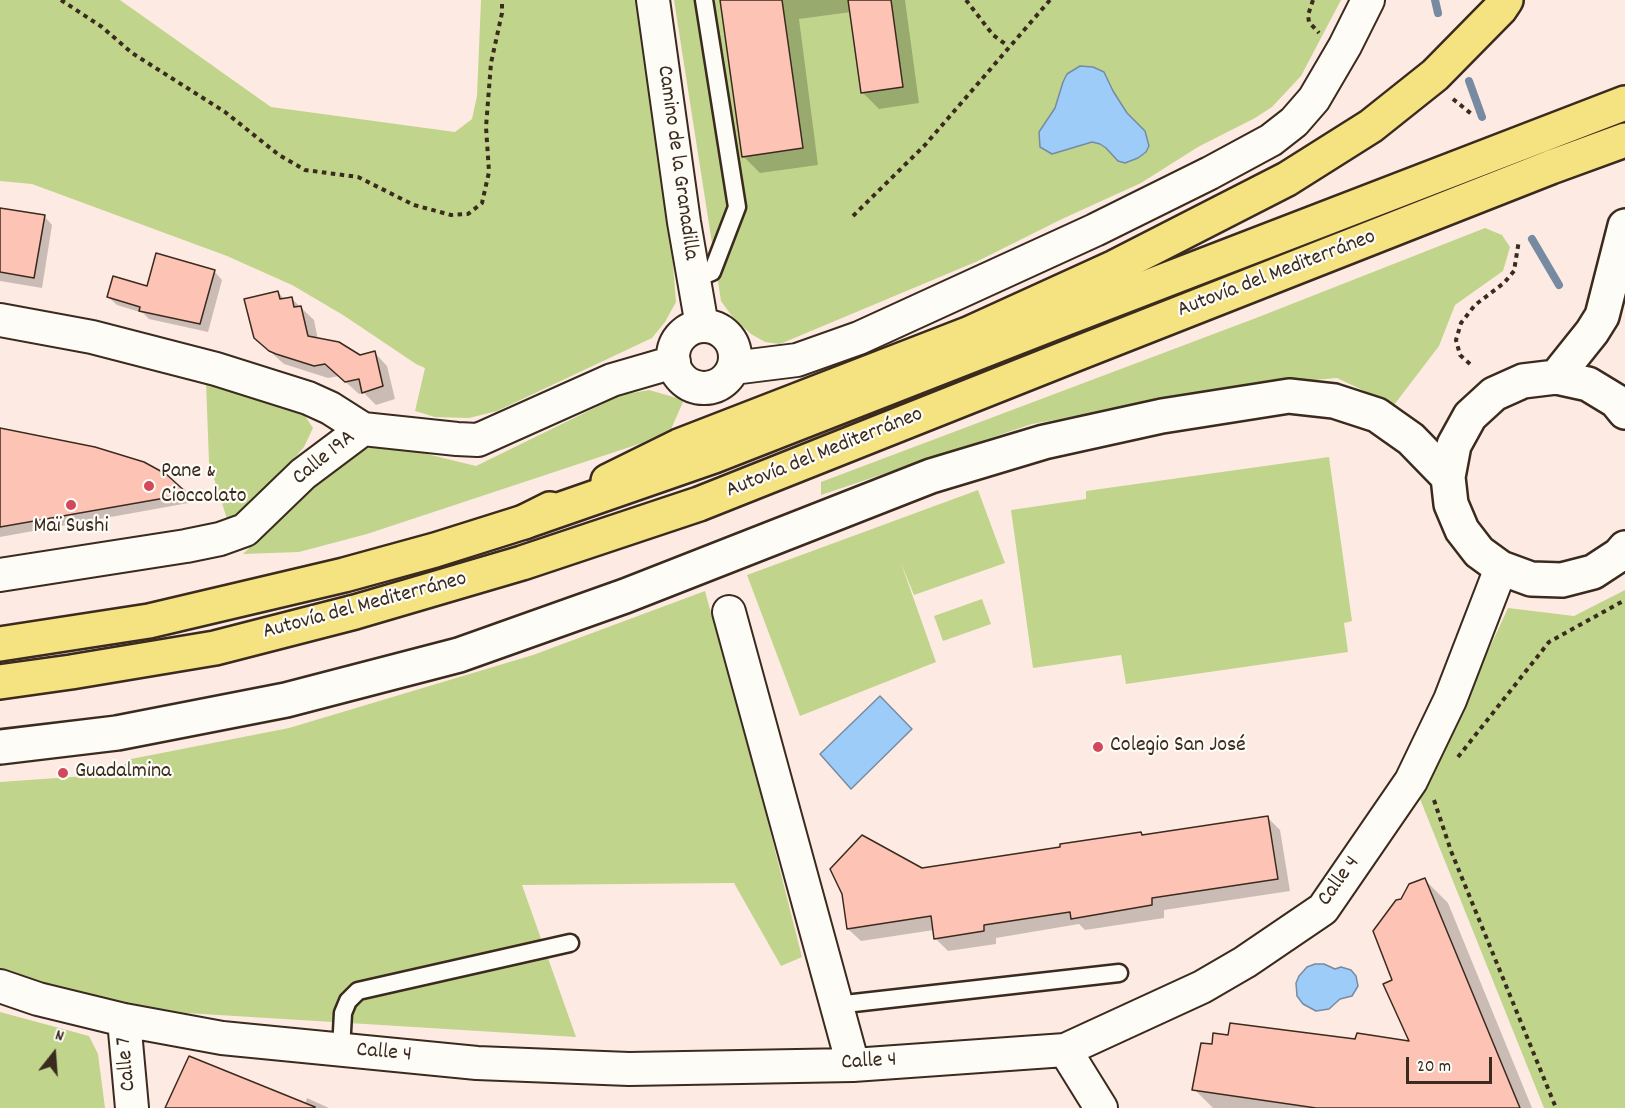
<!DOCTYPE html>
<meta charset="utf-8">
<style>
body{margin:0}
#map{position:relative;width:1625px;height:1108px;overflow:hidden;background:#fdebe3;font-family:Dekko,sans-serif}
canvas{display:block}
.north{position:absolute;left:24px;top:1024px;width:60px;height:60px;-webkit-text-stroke:4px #fdfcf7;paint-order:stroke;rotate:17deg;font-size:16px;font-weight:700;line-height:24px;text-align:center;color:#3b2a1e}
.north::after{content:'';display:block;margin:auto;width:21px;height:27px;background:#3b2a1e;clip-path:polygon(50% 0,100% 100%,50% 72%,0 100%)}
.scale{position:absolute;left:1406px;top:1057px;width:86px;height:27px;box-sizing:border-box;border:3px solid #3b2a1e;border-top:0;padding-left:8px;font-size:18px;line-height:21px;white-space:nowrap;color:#3b2a1e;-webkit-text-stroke:4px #fdfcf7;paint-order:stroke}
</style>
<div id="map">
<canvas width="1625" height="1108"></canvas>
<div class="north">N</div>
<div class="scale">20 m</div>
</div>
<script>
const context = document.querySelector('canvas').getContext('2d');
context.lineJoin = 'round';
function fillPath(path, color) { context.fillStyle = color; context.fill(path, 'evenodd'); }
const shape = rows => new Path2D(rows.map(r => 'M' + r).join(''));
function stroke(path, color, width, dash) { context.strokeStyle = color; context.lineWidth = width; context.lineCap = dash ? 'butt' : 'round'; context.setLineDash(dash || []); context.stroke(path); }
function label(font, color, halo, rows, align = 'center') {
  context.font = font + ' Dekko,sans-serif'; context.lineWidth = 4.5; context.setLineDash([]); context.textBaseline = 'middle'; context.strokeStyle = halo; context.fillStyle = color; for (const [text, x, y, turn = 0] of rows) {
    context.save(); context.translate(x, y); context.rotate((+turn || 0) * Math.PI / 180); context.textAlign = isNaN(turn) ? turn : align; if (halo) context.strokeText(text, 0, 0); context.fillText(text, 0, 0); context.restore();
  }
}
fillPath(shape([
 [0,0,120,0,271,107,455,132,472,119,477,96,481,0,642,0,668,201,676,302,665,322,652,338,497,411,469,418,435,417,415,411,425,368,416,364,343,315,292,285,227,256,32,184,0,181],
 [674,0,1341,0,1301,76,1272,107,1255,118,1198,147,1141,183,1062,219,978,261,780,344,765,342,751,334,734,319,721,301],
 [1485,228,1502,235,1510,247,1503,271,1455,305,1439,346,1394,405,1337,378,1246,386,1032,424,821,495,821,482,1256,318],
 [206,381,303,413,313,428,304,447,252,508,228,522,209,463],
 [649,390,684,400,671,429,642,443,367,534,299,552,243,554,293,506,325,470,350,455,382,443,476,466,621,395],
 [1329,457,1352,621,1344,623,1348,652,1126,684,1121,655,1033,668,1011,510,1086,499,1086,491],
 [978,490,1005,563,914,595,901,563,936,662,800,716,747,575],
 [1625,590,1625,1108,1544,1108,1420,799,1508,608,1574,616],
 [705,591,762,799,802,957,781,966,734,883,522,885,576,1037,105,1008,0,972,0,782,114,774,131,759,289,728,533,655],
 [982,599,991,624,943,641,934,616],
 [0,1012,89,1036,98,1054,105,1108,0,1108]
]), '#c0d58b');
const water = shape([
 [1080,66,1093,67,1104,72,1113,91,1127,113,1145,131,1149,146,1146,152,1138,158,1125,163,1118,161,1106,148,1100,144,1092,142,1052,154,1040,147,1039,132,1055,108,1063,82,1067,74,1080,66],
 [880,696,912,729,851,789,820,754,880,696],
 [1324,964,1335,969,1341,967,1351,970,1356,976,1358,986,1352,996,1340,999,1329,1009,1316,1011,1303,1004,1297,996,1296,983,1299,976,1307,967,1315,964,1324,964]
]);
fillPath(water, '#9eccf9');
stroke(water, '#768ba1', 1.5);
fillPath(shape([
 [722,0,905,0,919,103,879,109,862,92,851,12,799,19,818,165,760,173,743,156],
 [0,209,44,216,52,225,42,288,0,281],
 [214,271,222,280,208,332,149,319,143,313,117,305,108,297],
 [278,292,285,300,291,298,314,320,318,340,360,356,375,353,387,366,395,399,376,405,364,393,359,394,339,376,328,378,284,364,275,356,265,346],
 [0,429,165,476,194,502,0,537],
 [1267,817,1280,830,1290,891,1164,910,1164,918,1085,930,1079,924,996,938,996,944,948,951,936,939,934,930,861,941,848,929,922,870,1062,848,1141,834,1143,836],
 [1425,880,1448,903,1532,1108,1213,1108,1194,1089,1356,1041,1412,1043,1394,981,1402,900],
 [307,1098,329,1108,174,1108,305,1104]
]), '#0003');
stroke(shape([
 [1435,0,1438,13],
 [1469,81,1482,117],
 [1532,239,1559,285]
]), '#768ba1', 8);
const building = shape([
 [720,0,782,0,803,148,742,157,720,0],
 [848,0,891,0,903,87,861,93,848,0],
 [0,208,45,215,34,278,0,272,0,208],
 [156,253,215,270,200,324,139,311,140,307,107,297,113,276,147,286,156,253],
 [278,291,280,299,292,297,294,307,301,306,308,336,339,342,360,355,375,351,383,386,362,393,359,379,345,382,325,364,314,366,276,354,269,351,254,338,244,299,278,291],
 [0,428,95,447,144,462,166,474,188,494,0,527,0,428],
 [1268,816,1278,879,1152,898,1152,905,1071,919,1070,912,984,925,984,931,934,939,931,916,847,929,842,894,830,869,862,835,922,868,1060,847,1060,844,1141,832,1142,835,1268,816],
 [1425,878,1520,1108,1316,1108,1192,1090,1201,1043,1212,1044,1213,1033,1228,1035,1230,1023,1355,1039,1357,1033,1409,1041,1383,984,1392,980,1373,931,1396,900,1401,899,1409,884,1425,878],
 [189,1056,315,1107,315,1108,165,1108,189,1056]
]);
fillPath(building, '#fdc3b4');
stroke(building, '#3b2a1e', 1.5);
const service = shape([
 [694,279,712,272,737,207,704,0],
 [836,1005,1119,973],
 [341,1050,343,1013,348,1001,358,991,570,943]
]);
const minor = shape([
 [653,0,684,222,702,326],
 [0,320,92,337,216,369,308,398,330,408,363,429,457,439,478,440,612,380,674,362],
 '673 357a31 31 0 1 1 62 0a31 31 0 1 1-62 0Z',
 [733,368,797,360,859,338,1095,230,1210,173,1271,140,1294,122,1314,99,1345,46,1368,0],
 [0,575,186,546,220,539,245,530,303,474,363,429],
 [729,612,853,1065],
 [0,986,38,999,124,1020,222,1038,477,1063,629,1069,853,1065,1065,1050,1202,987,1245,962,1323,909,1411,781,1450,700,1501,568],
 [124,1020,132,1108],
 [1065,1050,1101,1108]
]);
const tertiary = shape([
 [1556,377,1592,332,1602,316,1625,226],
 [1625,412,1616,401,1588,384,1556,377,1523,381,1494,394,1470,416,1454,445,1448,477,1451,504,1462,530,1479,552,1501,568,1531,579,1562,580,1593,572,1619,555,1625,548],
 [0,747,117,733,286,700,459,655,625,596,931,476,1044,442,1162,416,1289,396,1334,401,1377,415,1411,439,1448,477]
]);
const trunk = shape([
 [608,481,679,446,968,334,1115,267,1287,179,1371,126,1435,75,1500,9,1506,0],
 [0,644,149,621,344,575,435,550,524,522,550,509]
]);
const motorway = shape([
 [524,522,714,456,1059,321,1625,103],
 [0,682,71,672,215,648,355,612,522,563,699,504,1081,352,1551,167,1625,140]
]);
stroke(service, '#3b2a1e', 21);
stroke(minor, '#3b2a1e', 36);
stroke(tertiary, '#3b2a1e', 38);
stroke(trunk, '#3b2a1e', 38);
stroke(motorway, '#3b2a1e', 38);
stroke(shape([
 [61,0,102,27,132,53,225,112,279,155,305,170,358,177,414,205,451,215,468,214,482,203,489,172,486,127,491,63,502,13,502,0],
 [966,0,993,35,1008,46],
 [1313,0,1308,15,1309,22,1319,33],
 [1453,99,1474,116],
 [853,216,925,145,1050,0],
 [1470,364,1460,355,1456,340,1461,323,1475,305,1504,283,1514,271,1519,240],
 [1458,757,1549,642,1625,600],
 [1434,800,1451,851,1556,1108]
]), '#3b2a1e', 4, [4.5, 4.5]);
stroke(service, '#fdfcf7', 16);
stroke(minor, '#fdfcf7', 32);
stroke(tertiary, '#fdfcf7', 33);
stroke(trunk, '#f5e382', 33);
stroke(motorway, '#f5e382', 33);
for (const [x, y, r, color] of [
 [149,486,6,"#d1495b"],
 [71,505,6,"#d1495b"],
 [1098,747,6,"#d1495b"],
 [63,773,6,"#d1495b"]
]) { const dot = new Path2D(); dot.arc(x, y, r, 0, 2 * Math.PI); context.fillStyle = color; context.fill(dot); stroke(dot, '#fdfcf7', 2); }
label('22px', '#3b2a1e', '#fdfcf7', [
 ["Camino de la Granadilla",676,163,82],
 ["Autovía del Mediterráneo",1277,275,-21],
 ["Autovía del Mediterráneo",825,454,-22],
 ["Calle 19A",325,459,-39],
 ["Autovía del Mediterráneo",365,607,-15],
 ["Calle 4",1340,882,-54],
 ["Calle 4",384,1054,5],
 ["Calle 4",869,1063,-3],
 ["Calle 7",128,1064,-95]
]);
label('22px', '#3b2a1e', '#fdfcf7', [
 ["Pane &",161,473],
 ["Cioccolato",161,498],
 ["Maï Sushi",71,528,"center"],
 ["Colegio San José",1110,747],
 ["Guadalmina",75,773]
], 'left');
</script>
